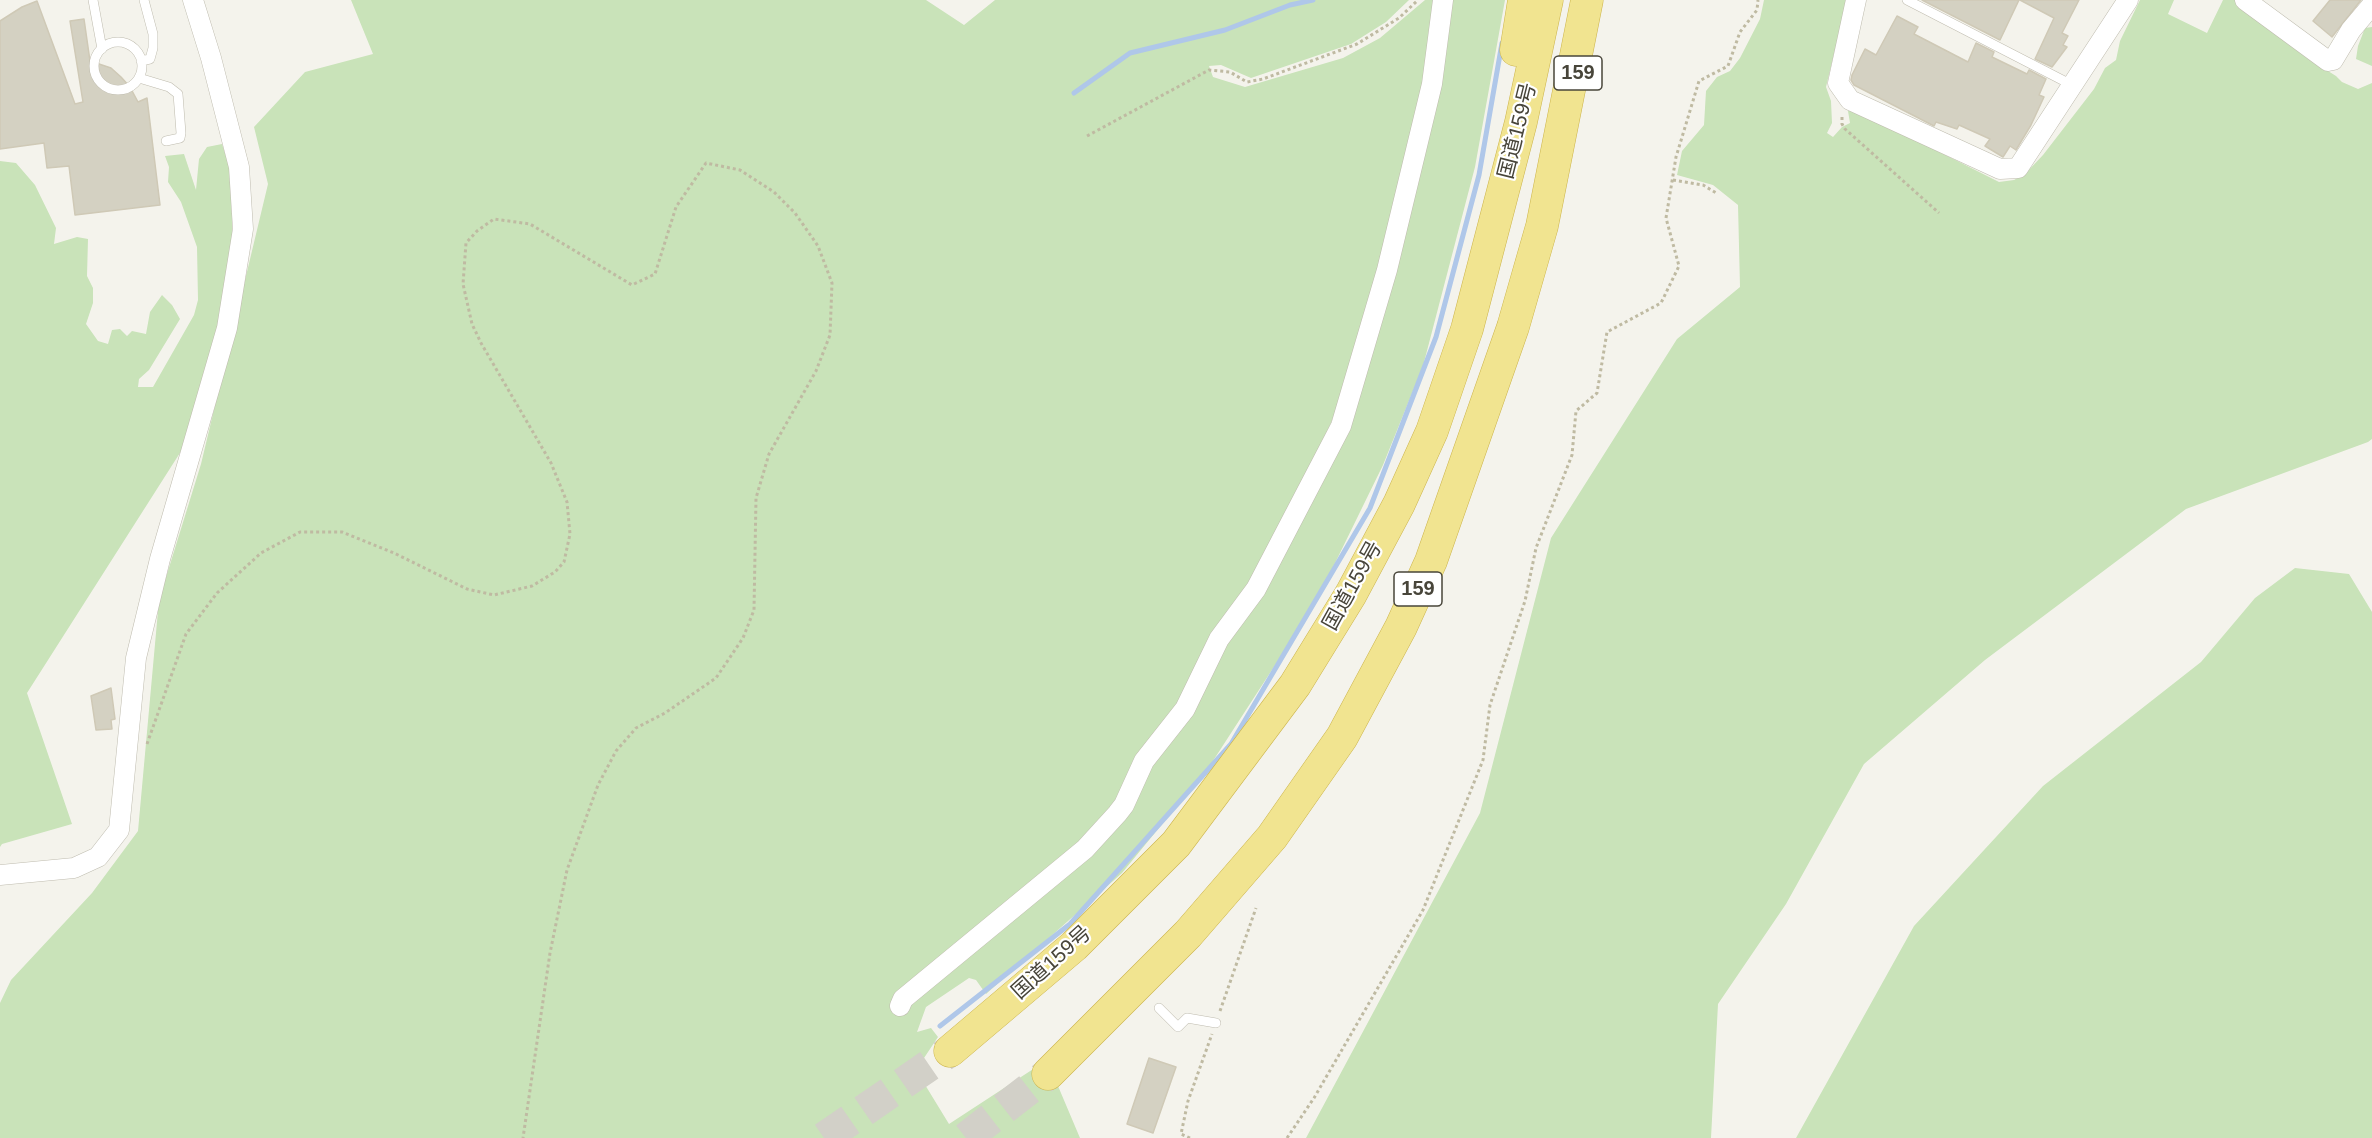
<!DOCTYPE html>
<meta charset="utf-8">
<style>
body{margin:0}
canvas{display:block;background:#f4f3ec}
</style>
<canvas width="2372" height="1138"></canvas>
<script>
const context = document.querySelector('canvas').getContext('2d');
context.lineJoin = 'round';
function fillPath(path, color) { context.fillStyle = color; context.fill(path, 'evenodd'); }
const shape = rows => new Path2D(rows.map(r => 'M' + r).join(''));
function stroke(path, color, width, dash) { context.strokeStyle = color; context.lineWidth = width; context.lineCap = dash ? 'butt' : 'round'; context.setLineDash(dash || []); context.stroke(path); }
function label(font, color, halo, rows, align = 'center') {
  context.font = font + ' Helvetica,"Noto Sans JP",sans-serif'; context.lineWidth = 4.5; context.setLineDash([]); context.textBaseline = 'middle'; context.strokeStyle = halo; context.fillStyle = color; for (const [text, x, y, turn = 0] of rows) {
    context.save(); context.translate(x, y); context.rotate((+turn || 0) * Math.PI / 180); context.textAlign = isNaN(turn) ? turn : align; if (halo) context.strokeText(text, 0, 0); context.fillText(text, 0, 0); context.restore();
  }
}
fillPath(shape([
 [351,0,926,0,964,25,995,0,1409,0,1386,22,1351,44,1251,78,1221,65,1209,66,1213,77,1245,87,1343,58,1380,38,1425,0,1438,0,1428,73,1391,225,1346,389,1298,497,1247,591,1194,679,1151,742,1111,816,917,983,903,992,895,1007,901,1012,908,1004,1004,929,1103,836,1128,808,1144,774,1193,705,1216,658,1248,608,1322,471,1355,398,1402,244,1427,132,1449,0,1505,0,1475,167,1423,366,1383,465,1316,602,1209,767,1122,873,986,994,976,980,969,978,926,1007,917,1032,931,1028,938,1037,916,1070,949,1124,1047,1060,1080,1138,0,1138,0,1003,11,980,92,893,138,831,159,600,201,464,268,184,254,127,305,72,373,54],
 [1764,0,1847,0,1826,87,1831,101,1832,123,1827,133,1833,137,1842,127,1850,123,1848,111,1854,109,1999,182,2014,180,2025,174,2043,155,2094,89,2105,68,2116,60,2120,41,2140,0,2174,0,2168,14,2207,33,2223,0,2235,0,2304,56,2336,76,2342,82,2358,89,2372,83,2372,439,2368,442,2186,509,1985,660,1864,764,1786,904,1718,1004,1711,1138,1306,1138,1480,813,1551,538,1677,339,1740,287,1738,205,1713,185,1677,175,1682,151,1704,125,1706,91,1717,77,1730,71,1740,58,1760,19],
 [2372,27,2372,66,2356,59,2358,46,2365,28],
 [222,144,231,171,233,275,185,445,27,693,72,824,2,844,0,847,0,161,16,163,35,185,56,228,54,244,77,237,88,239,87,276,93,288,93,303,86,324,98,341,108,344,112,330,120,329,127,336,132,331,146,334,150,312,162,295,172,305,180,319,149,370,139,379,138,387,153,387,194,315,198,300,197,247,181,202,168,182,169,167,165,156,184,154,196,190,199,159,207,147],
 [2295,568,2349,574,2372,612,2372,1138,1796,1138,1914,926,2043,786,2201,662,2255,598]
]), '#c9e3b9');
stroke(shape([
 [1074,93,1130,53,1225,30,1290,5,1313,0],
 [940,1026,1070,924,1231,744,1370,508,1436,337,1479,175,1502,43]
]), '#afc7e9', 5);
const building = shape([
 [1922,0,2019,0,2000,40,1922,0],
 [2020,0,2079,0,2062,33,2068,36,2063,45,2067,47,2052,67,2035,59,2054,18,2020,0],
 [2330,0,2361,0,2332,37,2313,21,2330,0],
 [37,1,75,104,83,102,70,21,84,19,90,61,111,68,121,77,130,87,138,102,147,98,160,205,75,215,69,166,47,168,44,143,0,149,0,21,22,7,37,1],
 [1897,16,1918,27,1914,34,1968,62,1976,43,1994,52,1992,57,2027,74,2029,70,2046,79,2039,95,2044,97,2031,125,2016,150,2010,146,2003,157,1985,146,1990,139,1959,125,1957,129,1936,122,1934,126,1854,85,1851,80,1852,75,1865,49,1876,55,1897,16],
 [111,688,115,719,111,720,112,729,96,730,91,696,111,688],
 [1149,1058,1176,1067,1153,1133,1127,1124,1149,1058]
]);
fillPath(building, '#d4d1c2');
stroke(building, '#cfc9b6', 1.5);
stroke(shape([
 [824,1138,950,1051],
 [966,1138,1048,1074]
]), '#d2d0c8', 32, [32, 16]);
const service = shape([
 [93,0,102,49],
 [1907,0,2072,85],
 '94 66a24 24 0 1 1 48 0a24 24 0 1 1-48 0Z',
 [141,61,150,59,153,48,153,34,144,0],
 [139,78,169,87,178,94,181,133,180,138,166,141],
 [1159,1008,1178,1027,1187,1018,1216,1023]
]);
const minor = shape([
 [1856,0,1838,83,1850,100,2000,169,2018,168,2128,0],
 [2245,0,2328,61,2333,60,2351,30,2372,5],
 [0,875,74,868,98,857,119,830,136,658,160,559,227,328,243,229,239,167,211,58,193,0],
 [900,1006,903,999,1085,849,1117,814,1124,805,1144,761,1185,709,1219,639,1256,589,1341,426,1387,270,1432,84,1443,0]
]);
const trunk = shape([
 [1516,50,1524,0],
 [950,1051,1074,946,1176,844,1295,685,1351,594,1399,504,1432,431,1467,329,1521,122,1547,0],
 [1048,1074,1188,934,1272,837,1342,737,1401,627,1431,561,1513,327,1542,226,1587,0]
]);
stroke(service, '#bfbcaf', 10);
stroke(minor, '#bfbcaf', 21);
stroke(trunk, '#cdb54d', 33);
stroke(shape([
 [1842,117,1842,124,1845,129,1939,213],
 [1087,136,1209,70,1230,72,1247,82,1263,79,1357,44,1399,18,1418,0],
 [1673,180,1703,185,1718,194],
 [147,744,186,634,217,593,261,553,300,532,342,532,394,553,467,589,494,595,532,586,555,572,564,562,570,534,567,502,551,463,481,343,472,324,463,284,466,243,477,231,494,219,530,224,632,285,655,274,676,207,706,163,740,170,774,192,795,213,818,246,832,283,830,335,816,371,769,454,756,498,754,610,743,638,716,678,665,713,636,728,616,751,598,785,567,870,550,953,523,1138],
 [1220,1011,1256,908],
 [1190,1138,1181,1134,1188,1101,1212,1034],
 [1287,1138,1314,1098,1423,910,1483,760,1490,705,1525,601,1536,548,1572,455,1576,411,1597,393,1607,332,1661,303,1679,266,1666,218,1676,157,1699,81,1728,66,1740,32,1757,10,1758,0]
]), '#bfbaa2', 3, [3, 3]);
stroke(service, '#fff', 9);
stroke(minor, '#fff', 20);
stroke(trunk, '#f1e490', 32);
for (const [x, y, w] of [
 [1578,73,48],
 [1418,589,48]
]) { const box = new Path2D(); box.roundRect(x - w / 2, y - 17, w, 34, 4.5); context.fillStyle = '#fff'; context.fill(box); stroke(box, '#48453a', 1.5); }
label('bold 20px', '#48453a', null, [
 ["159",1578,73],
 ["159",1418,589]
]);
label('21px', '#48453a', '#fff', [
 ["国道159号",1518,131,-76],
 ["国道159号",1353,586,-61],
 ["国道159号",1052,963,-42]
]);
</script>
